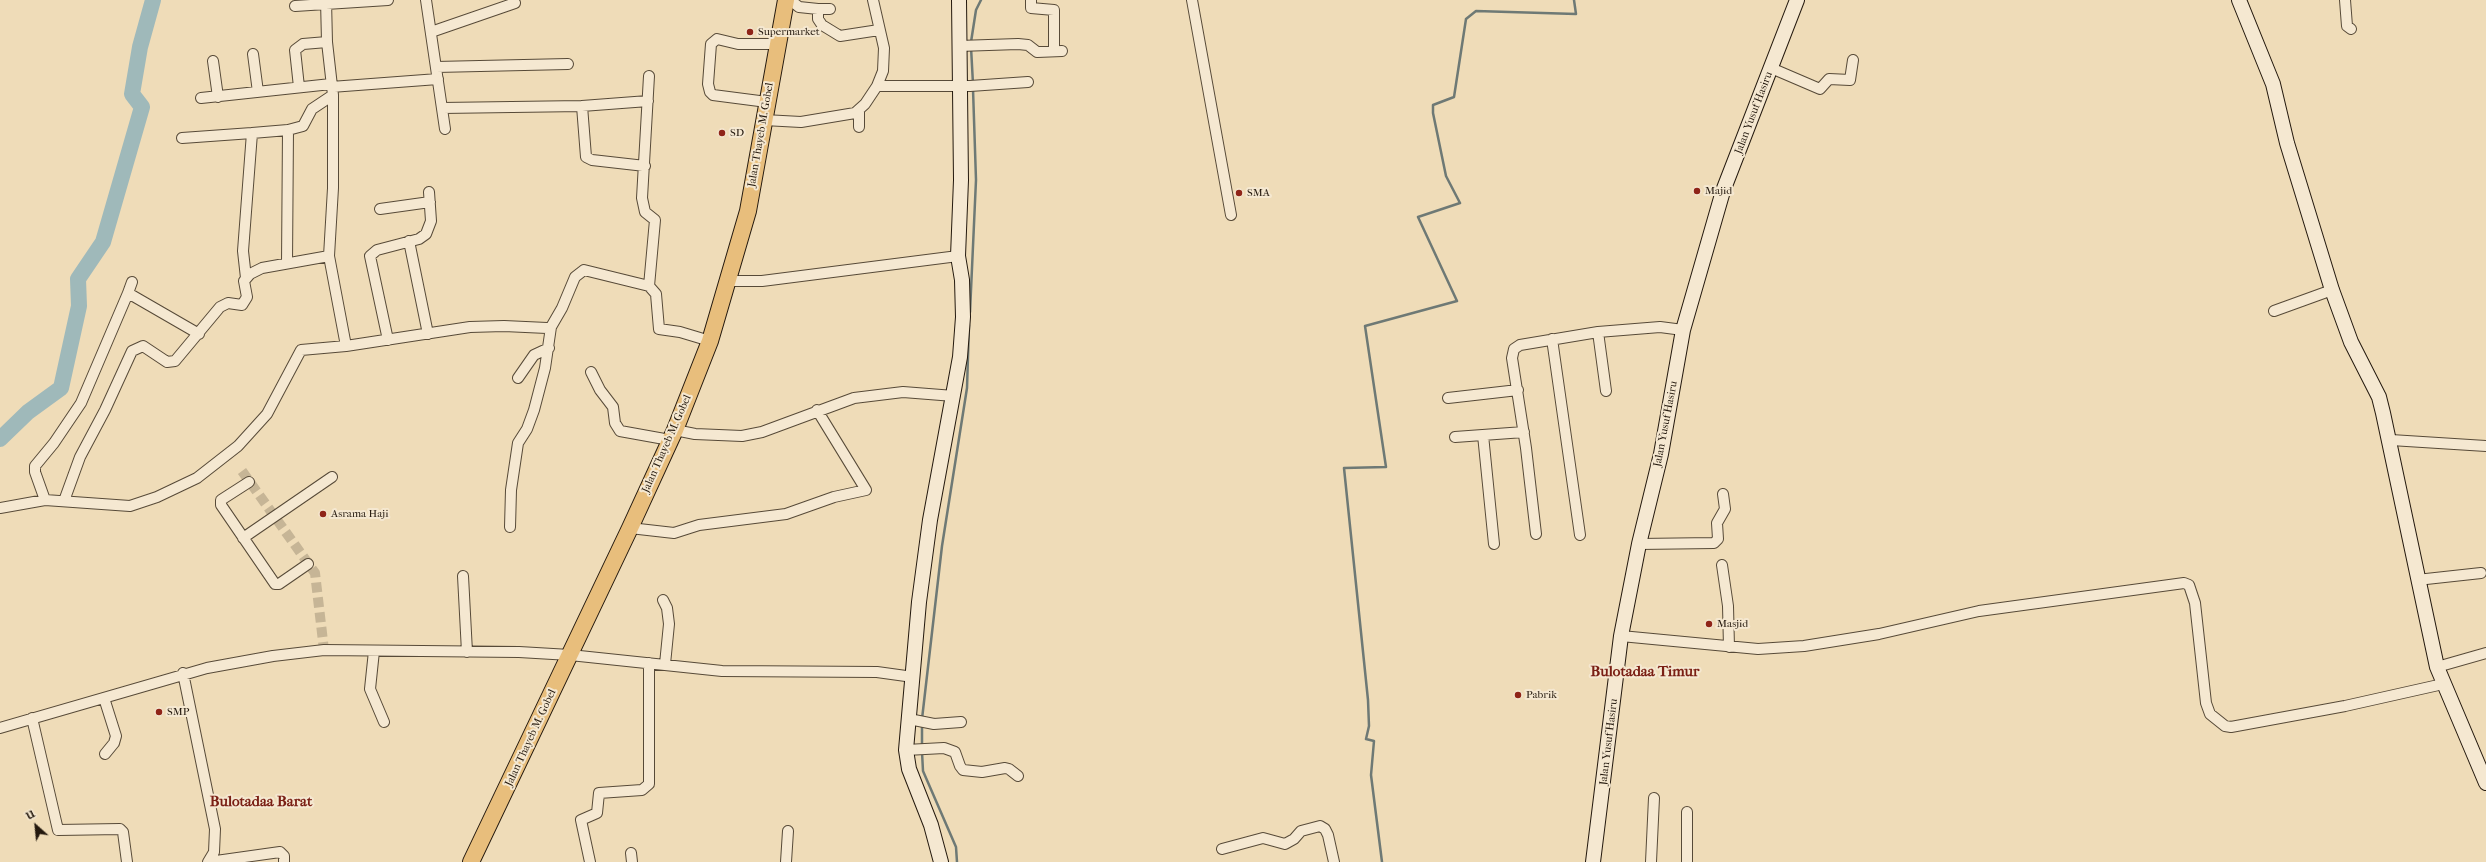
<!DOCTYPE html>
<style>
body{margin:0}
#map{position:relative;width:2486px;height:862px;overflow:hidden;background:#efdcb8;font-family:"IM FELL French Canon",serif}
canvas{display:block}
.north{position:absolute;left:16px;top:806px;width:40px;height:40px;-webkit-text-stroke:3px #f5e8d1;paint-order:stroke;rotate:333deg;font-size:11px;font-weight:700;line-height:16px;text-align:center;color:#24190e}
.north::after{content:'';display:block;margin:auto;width:14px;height:18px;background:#24190e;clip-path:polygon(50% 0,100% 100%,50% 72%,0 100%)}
</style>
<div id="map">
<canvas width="2486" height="862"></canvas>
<div class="north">U</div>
</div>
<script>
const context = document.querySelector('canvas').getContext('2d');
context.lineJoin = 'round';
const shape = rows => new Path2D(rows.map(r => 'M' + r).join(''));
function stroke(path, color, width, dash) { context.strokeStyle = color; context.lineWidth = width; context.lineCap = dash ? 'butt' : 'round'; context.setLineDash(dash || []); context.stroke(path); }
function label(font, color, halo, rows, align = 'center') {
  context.font = font + ' "IM FELL French Canon",serif'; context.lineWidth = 4; context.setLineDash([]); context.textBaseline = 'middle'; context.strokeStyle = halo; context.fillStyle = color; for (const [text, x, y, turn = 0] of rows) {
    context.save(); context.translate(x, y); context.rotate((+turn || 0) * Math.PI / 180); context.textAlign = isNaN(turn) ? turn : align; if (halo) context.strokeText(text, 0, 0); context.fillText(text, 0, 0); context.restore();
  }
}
stroke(shape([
 [971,42,976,10,981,0],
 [971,47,973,84],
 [970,312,976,180,973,89],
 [922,719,942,546,967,388,969,325],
 [922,724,922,747],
 [922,752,923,771,956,847,957,862],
 [1382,862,1371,775,1374,741,1366,739,1369,726,1368,700,1344,468,1386,467,1365,326,1457,301,1418,217,1460,203,1446,176,1433,113,1433,105,1454,97,1466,19,1476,11,1576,14,1574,0]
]), '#6e7975', 2.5);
stroke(shape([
 [0,439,28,412,61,388,79,306,78,279,103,242,142,107,132,94,140,47,153,0]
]), '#9fb9ba', 16);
stroke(shape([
 [242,471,315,573,324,650]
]), '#c6b596', 10, [10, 5]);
const street = shape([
 [426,0,445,129],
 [873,0,884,48,883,71,877,86],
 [1031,0,1031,8,1054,10,1054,51],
 [1192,0,1231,215],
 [2345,0,2347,26,2351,29],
 [785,2,794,3,799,7,818,9,818,19,822,25,840,36,879,30],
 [295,6,388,0],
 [818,9,830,9],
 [431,32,515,3],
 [959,46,1018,44,1028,45,1037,52,1062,51],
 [253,54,258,92],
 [213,61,218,97],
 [436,67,568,64],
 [1771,68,1820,89,1829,79,1850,80,1853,60],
 [299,87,295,50,303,44,327,42],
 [331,87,438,79],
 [201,98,331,84],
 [767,102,713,95,710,92,708,84,711,44,717,39,738,44,776,44],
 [582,106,586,157,592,160,645,166],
 [442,108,582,106,648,101],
 [764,120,801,122,855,113,865,104,877,86,970,86,1028,82],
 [859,127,859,111],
 [288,130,303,126,312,109,333,95],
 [252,133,288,130,287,263],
 [182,138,252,133,243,251,246,278],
 [380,209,430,202],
 [409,241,428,334],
 [329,256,346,346],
 [729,281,762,281,958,256],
 [649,286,656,294,659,329,680,332,710,341],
 [128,293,132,282],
 [2274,311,2332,290],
 [1598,332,1660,327,1683,330],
 [1552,339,1580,535],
 [388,340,370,256,377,250,419,239,426,234,431,221,429,192],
 [591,372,600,390,613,407,615,423,620,431,670,440],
 [518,378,534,355,549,348],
 [1448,398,1518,390],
 [675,430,695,434,742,436,762,432,854,398,903,392,954,396],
 [1483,435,1494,544],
 [1455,437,1524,432],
 [2391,440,2486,446],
 [249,482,221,500,221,505,275,584,279,584,308,564],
 [45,500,35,472,35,466,54,443,81,403,128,293,199,334],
 [64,501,80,457,105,410,132,351,143,346,167,362,175,361,220,307,228,303,242,305,247,297,244,281,250,274,262,268,329,256,333,188,333,95,327,42,326,0],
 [0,508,45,500,130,506,157,497,197,478,238,446,267,414,301,350,346,346,470,327,504,326,547,328,551,327,562,308,575,277,584,270,649,286,655,220,645,212,642,198,649,76],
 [510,527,511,490,518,443,527,429,534,410,545,368,551,327],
 [630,528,674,533,699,525,786,514,834,497,866,490,817,410],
 [1536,534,1526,448,1512,358,1514,349,1520,345,1598,332,1606,391],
 [243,538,332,477],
 [1639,544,1714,543,1718,539,1717,523,1725,509,1723,494],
 [1722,565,1728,606,1729,647],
 [463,576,467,652],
 [2417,580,2481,573],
 [663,600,667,608,669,624,665,664],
 [1621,636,1758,649,1804,646,1879,634,1979,611,2184,583,2189,585,2195,603,2206,703,2210,714,2225,726,2231,727,2345,706,2443,684],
 [374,651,370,689,384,722],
 [2437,667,2486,653],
 [183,673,215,829,214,852,208,862],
 [104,698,116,736,114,743,105,754],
 [32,718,58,830,120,829,123,832,127,862],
 [909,719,934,724,961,722],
 [0,728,207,668,273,656,324,650,519,652,570,655,722,671,877,672,913,677],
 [906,750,944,748,955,752,960,766,963,770,982,772,1005,768,1009,769,1018,776],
 [1687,812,1687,862],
 [1222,849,1263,838,1285,844,1294,839,1301,831,1320,826,1325,829,1328,835,1334,862],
 [631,853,632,862],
 [209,862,280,852,284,856,284,862],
 [590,862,581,820,597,813,599,793,642,790,649,784,649,663],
 [786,862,788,831],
 [1651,862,1654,798]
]);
const secondary = shape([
 [2239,0,2273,84,2287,143,2332,290,2351,342,2379,397,2383,413,2437,667,2486,783],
 [941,862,931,825,909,769,906,750,919,602,930,520,960,357,963,317,962,280,958,256,961,180,959,0],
 [1593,862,1621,636,1639,544,1661,454,1683,330,1723,191,1797,0]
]);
const primary = shape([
 [471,862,630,528,675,430,710,341,748,211,786,0]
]);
stroke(street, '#574a38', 12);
stroke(secondary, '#24190e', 16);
stroke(primary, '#24190e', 18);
stroke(street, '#f5e8d1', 10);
stroke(secondary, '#f5e8d1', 14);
stroke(primary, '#e8be7c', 16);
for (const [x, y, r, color] of [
 [750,32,4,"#8f2418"],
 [722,133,4,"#8f2418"],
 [1697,191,4,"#8f2418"],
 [1239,193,4,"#8f2418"],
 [323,514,4,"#8f2418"],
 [1709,624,4,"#8f2418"],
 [1518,695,4,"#8f2418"],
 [159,712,4,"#8f2418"]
]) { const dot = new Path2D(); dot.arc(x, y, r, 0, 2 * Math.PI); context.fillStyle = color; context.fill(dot); stroke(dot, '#f5e8d1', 1.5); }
label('11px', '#24190e', '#f5e8d1', [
 ["Supermarket",758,32],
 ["SD",730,133],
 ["Majid",1705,191],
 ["SMA",1247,193],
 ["Asrama Haji",331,514],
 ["Masjid",1717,624],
 ["Pabrik",1526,695],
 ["SMP",167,712]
], 'left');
label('11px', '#24190e', '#f5e8d1', [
 ["Jalan Yusuf Hasiru",1754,113,-69],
 ["Jalan Thayeb M. Gobel",761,135,-80],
 ["Jalan Yusuf Hasiru",1666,424,-79],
 ["Jalan Thayeb M. Gobel",667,444,-66],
 ["Jalan Thayeb M. Gobel",531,738,-65],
 ["Jalan Yusuf Hasiru",1609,742,-83]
]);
label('bold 15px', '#7a1f14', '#f5e8d1', [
 ["Bulotadaa Timur",1645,672],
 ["Bulotadaa Barat",261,802]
]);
</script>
